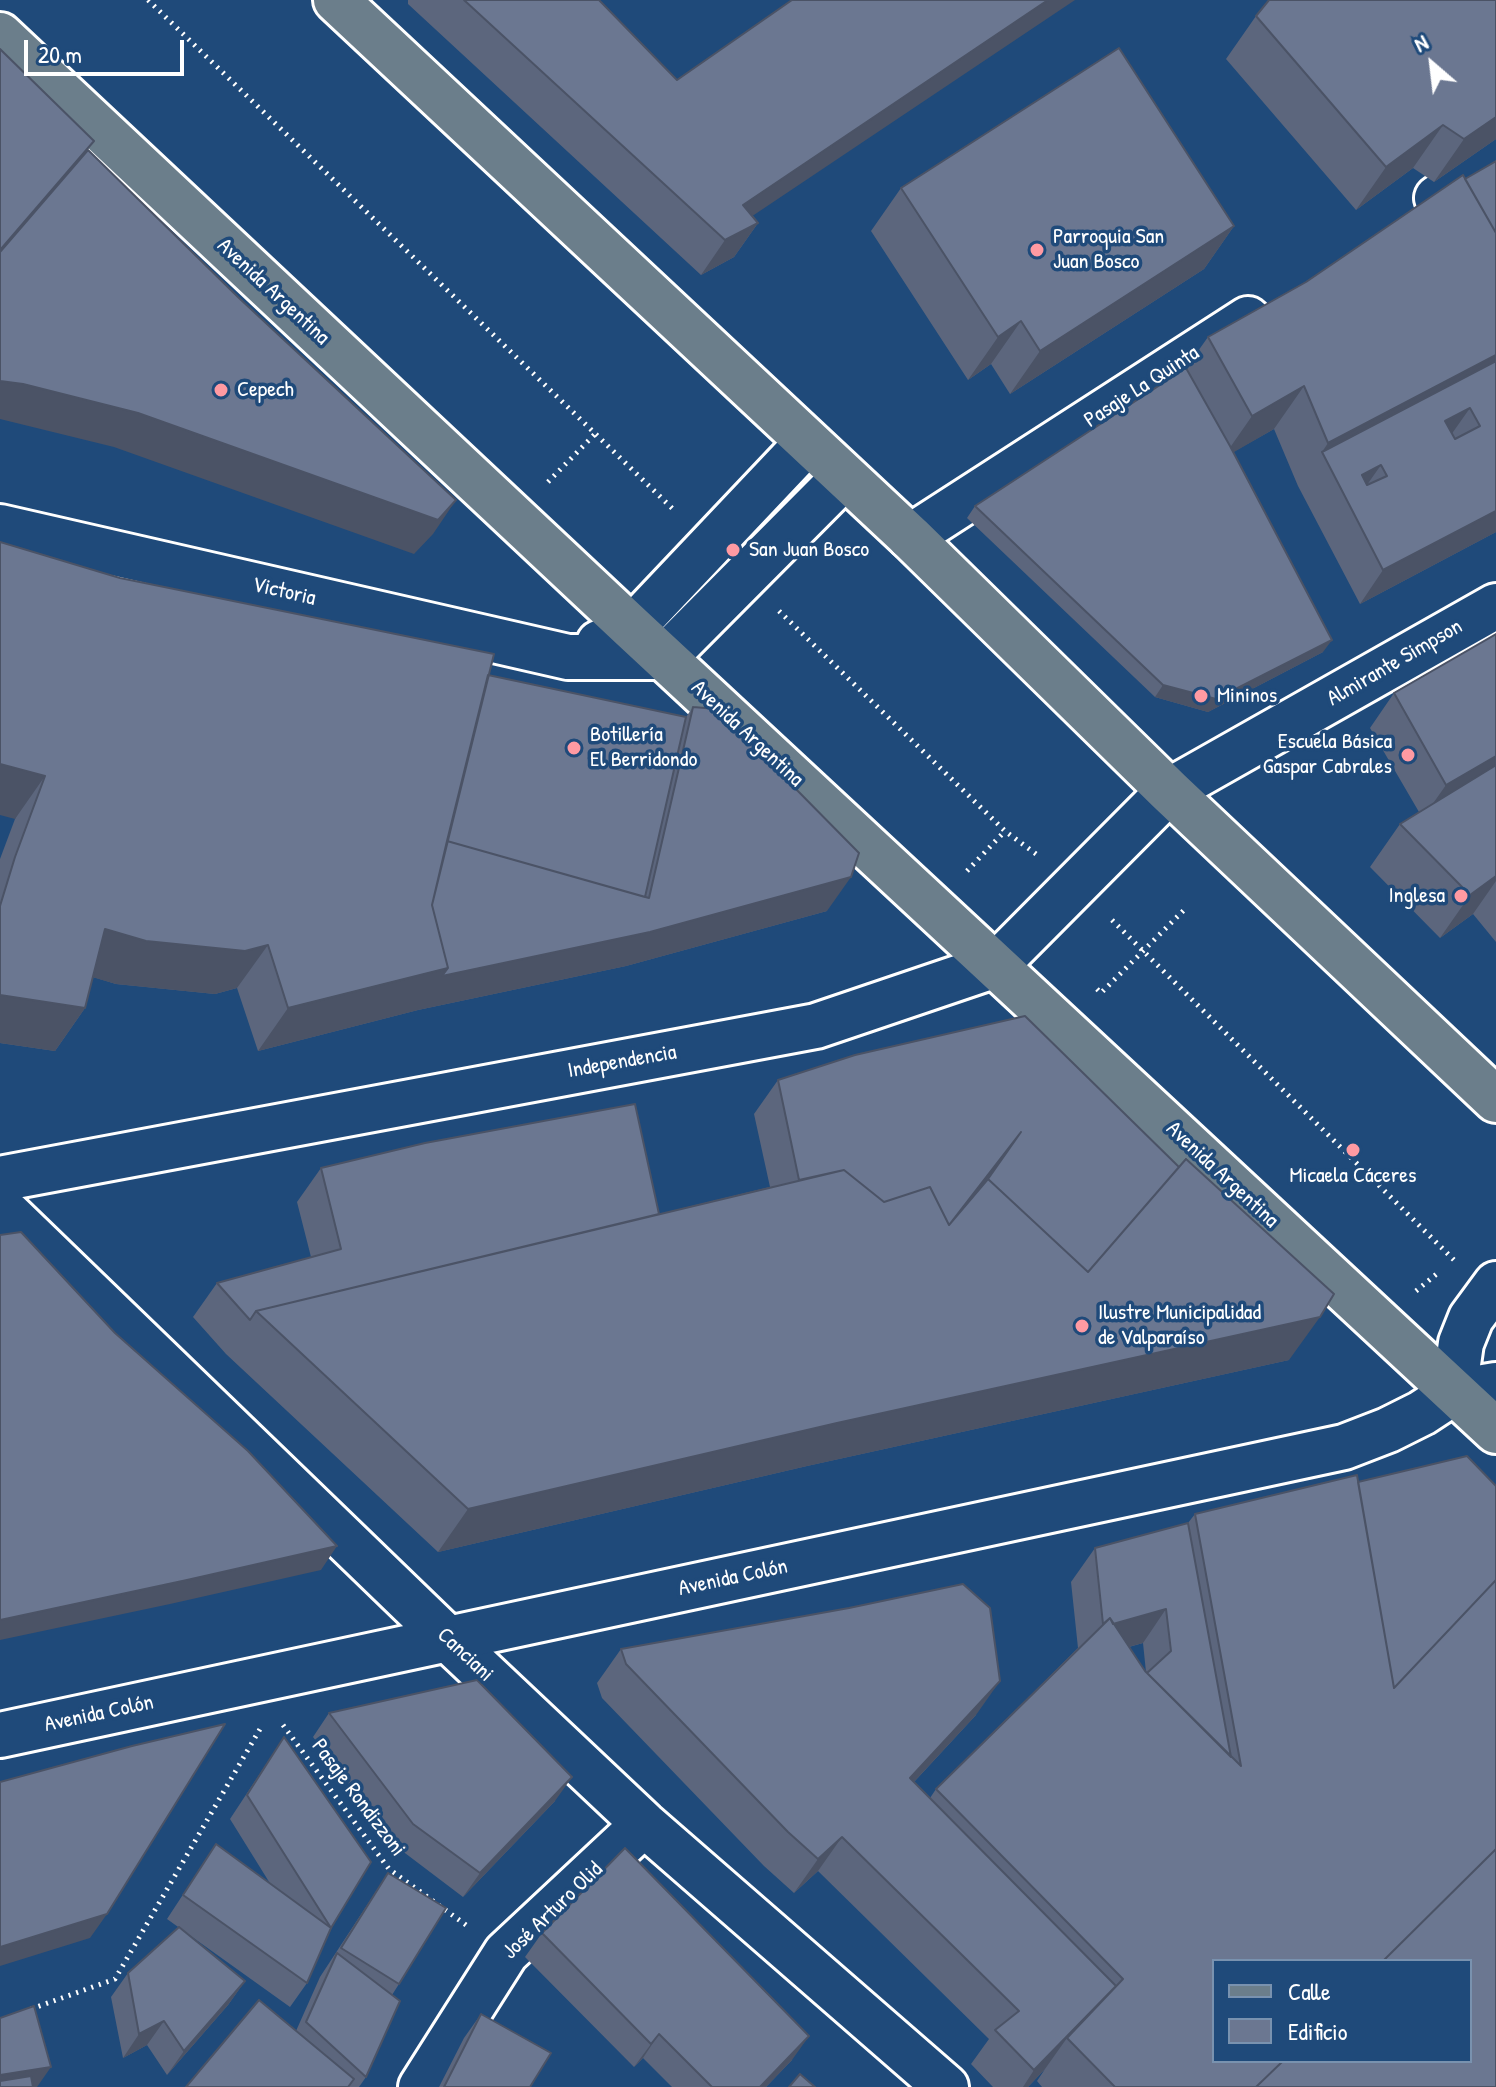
<!DOCTYPE html>
<meta charset="utf-8">
<style>
body{margin:0}
#map{position:relative;width:1496px;height:2087px;overflow:hidden;background:#1f4a7a;font-family:"Patrick Hand",sans-serif}
canvas{display:block}
.legend{position:absolute;left:1212px;top:1959px;width:260px;height:104px;box-sizing:border-box;background:#1f4a7a;border:2px solid #7992af;margin:0;padding:10px 14px;list-style:none;font-size:24px;color:#fff}
.legend li{display:flex;align-items:center;gap:16px;height:40px}
.legend b{width:40px;border:2px solid #7992af}
.north{position:absolute;left:1392px;top:24px;width:80px;height:80px;-webkit-text-stroke:6px #1f4a7a;paint-order:stroke;rotate:332deg;font-size:22px;font-weight:700;line-height:32px;text-align:center;color:#fff}
.north::after{content:'';display:block;margin:auto;width:28px;height:36px;background:#fff;clip-path:polygon(50% 0,100% 100%,50% 72%,0 100%)}
.scale{position:absolute;left:24px;top:40px;width:160px;height:36px;box-sizing:border-box;border:4px solid #fff;border-top:0;padding-left:10px;font-size:24px;line-height:28px;white-space:nowrap;color:#fff;-webkit-text-stroke:6px #1f4a7a;paint-order:stroke}
</style>
<div id="map">
<canvas width="1496" height="2087"></canvas>
<ul class="legend">
<li><b style="height:10px;background:#6b7e8b"></b>Calle</li>
<li><b style="height:22px;background:#6b7791"></b>Edificio</li>
</ul>
<div class="north">N</div>
<div class="scale">20 m</div>
</div>
<script>
const context = document.querySelector('canvas').getContext('2d');
context.lineJoin = 'round';
const shape = rows => new Path2D(rows.map(r => 'M' + r).join(''));
function stroke(path, color, width, dash) { context.strokeStyle = color; context.lineWidth = width; context.lineCap = dash ? 'butt' : 'round'; context.setLineDash(dash || []); context.stroke(path); }
function fillPath(path, color) { context.fillStyle = color; context.fill(path, 'evenodd'); }
function label(font, color, halo, rows, align = 'center') {
  context.font = font + ' "Patrick Hand",sans-serif'; context.lineWidth = 7; context.setLineDash([]); context.textBaseline = 'middle'; context.strokeStyle = halo; context.fillStyle = color; for (const [text, x, y, turn = 0] of rows) {
    context.save(); context.translate(x, y); context.rotate((+turn || 0) * Math.PI / 180); context.textAlign = isNaN(turn) ? turn : align; if (halo) context.strokeText(text, 0, 0); context.fillText(text, 0, 0); context.restore();
  }
}
const minor = shape([
 [1437,198,1496,160],
 [910,537,1248,319],
 [1169,791,1496,606],
 [449,1640,644,1824,946,2087],
 [421,2087,506,1953,644,1824]
]);
const tertiary = shape([
 [0,527,568,657,665,657,844,477],
 [599,643,632,628,807,443]
]);
const secondary = shape([
 [0,1179,816,1026,996,965,1169,791],
 [0,1206,449,1640],
 [1454,1392,1461,1343,1471,1318,1496,1284],
 [0,1735,1344,1447,1388,1430,1422,1413,1454,1392,1496,1385]
]);
const primary = shape([
 [336,0,910,537,1169,791,1496,1100],
 [0,35,632,628,1496,1431]
]);
stroke(minor, '#fff', 50);
stroke(tertiary, '#fff', 50);
stroke(secondary, '#fff', 50);
stroke(primary, '#fff', 50);
stroke(shape([
 [148,0,676,512],
 [548,482,595,434],
 [779,611,1005,831,1036,854],
 [967,871,1005,831],
 [1112,920,1454,1260],
 [1097,989,1101,993,1184,910],
 [1416,1291,1439,1272],
 [283,1725,389,1869,466,1925],
 [31,2009,115,1979,260,1729]
]), '#fff', 5, [2, 6]);
stroke(minor, '#1f4a7a', 44);
stroke(tertiary, '#1f4a7a', 44);
stroke(secondary, '#1f4a7a', 44);
stroke(primary, '#6b7e8b', 44);
fillPath(shape([
 [408,0,599,0,758,223,734,257,701,275,408,4],
 [1256,16,1496,139,1434,182,1413,168,1356,210,1226,59],
 [1496,161,1496,532,1360,604,1298,486,1274,429,1233,452,1323,652,1208,712,1155,697,967,518,975,506,1186,368,1208,337,1306,282,1465,179],
 [901,188,1234,226,1204,269,1010,394,991,364,968,380,871,231],
 [120,578,488,675,686,717,693,707,827,911,626,966,418,1010,258,1051,237,988,215,994,116,984,93,977,85,1008,55,1051,0,1043,0,859,15,819],
 [1496,634,1496,942,1473,914,1440,938,1370,867,1400,824,1419,812,1370,728,1394,693],
 [855,1055,1289,1360,807,1466,438,1552,226,1354,193,1317,217,1283,311,1257,297,1202,321,1168,659,1214,770,1187,754,1114,778,1080],
 [1195,1514,1496,2087,1042,2087,1037,2081,1045,2069,1028,2087,993,2087,971,2064,989,2039,818,1871,794,1893,764,1866,602,1698,597,1683,621,1649,976,1715,914,1782,930,1798,936,1789,1078,1648,1071,1582,1095,1548,1188,1523],
 [1143,1643,1146,1672,1129,1647],
 [329,1713,555,1801,463,1897,397,1847,313,1737],
 [284,1737,331,1928,307,1983,290,2007,167,1919,216,1844,271,1885,230,1819],
 [388,1873,399,1984,392,1995,366,2077,359,2087,186,2087,296,2031,320,1977],
 [542,1933,792,2060,766,2087,672,2087,643,2058,634,2067,525,1957],
 [128,1973,245,1981,228,2005,167,2075,147,2045,123,2058,111,1997],
 [481,2014,530,2087,439,2087,464,2038]
]), '#5c667d');
fillPath(shape([
 [1048,0,1075,0,721,237,743,205],
 [1496,117,1496,139,1434,182,1464,139],
 [1443,125,1413,168,1356,210,1386,167],
 [758,223,734,257,701,275,725,240],
 [1234,226,1204,269,1010,394,1040,351],
 [1021,321,991,364,968,380,998,337],
 [1496,355,1496,383,1322,452,1328,443],
 [0,381,23,384,138,413,456,500,433,534,414,554,114,447,0,419],
 [1304,386,1274,429,1222,459,1252,416],
 [1470,408,1446,442,1445,421],
 [1381,465,1357,499,1362,475],
 [1496,511,1496,532,1360,604,1383,570],
 [1332,640,1323,652,1208,712,1155,697,1163,685],
 [1496,756,1496,777,1422,819,1446,785],
 [0,764,45,776,15,819,0,815],
 [1496,876,1496,881,1473,914,1440,938,1470,895],
 [851,877,827,911,626,966,418,1010,258,1051,288,1008,448,968],
 [105,929,268,945,237,988,215,994,116,984,75,972],
 [0,995,85,1008,55,1051,0,1043],
 [1021,1132,997,1166,919,1268,943,1234],
 [1320,1317,1289,1360,807,1466,438,1552,468,1509,837,1423],
 [337,1546,321,1570,170,1604,0,1640,0,1620],
 [1166,1609,1143,1643,1079,1660,1103,1626],
 [1000,1681,976,1715,886,1812,910,1778],
 [572,1777,555,1801,463,1897,480,1873],
 [842,1837,818,1871,794,1893,818,1859],
 [107,1914,90,1938,0,1966,0,1947],
 [245,1981,228,2005,167,2075,184,2051],
 [1117,1988,1067,2038,1045,2069,1028,2087,1023,2087,1034,2070],
 [164,2021,147,2045,123,2058,139,2034],
 [659,2034,643,2058,634,2067,651,2044],
 [809,2036,792,2060,766,2087,760,2087],
 [51,2067,37,2087,0,2087,0,2075]
]), '#4b5366');
const building = shape([
 [464,0,599,0,677,80,792,0,1048,0,743,205,758,223,725,240,464,0],
 [1269,0,1496,0,1496,117,1464,139,1443,125,1386,167,1256,16,1269,0],
 [1119,48,1234,226,1040,351,1021,321,998,337,901,188,1119,48],
 [0,49,94,141,0,250,0,49],
 [88,150,239,298,456,500,438,520,138,413,23,384,0,381,0,252,88,150],
 [1496,161,1496,233,1465,179,1496,161],
 [1463,175,1496,233,1496,355,1328,443,1304,386,1252,416,1208,337,1306,282,1463,175],
 [1496,361,1496,511,1383,570,1322,452,1496,361],
 [1470,408,1480,426,1455,439,1445,421,1470,408],
 [1381,465,1387,476,1367,485,1362,475,1381,465],
 [1186,368,1230,446,1332,640,1216,699,1163,685,975,506,1186,368],
 [0,542,120,578,494,654,432,905,448,968,288,1008,268,945,245,951,146,941,105,929,85,1008,0,995,0,906,15,857,45,776,0,764,0,542],
 [1496,634,1496,756,1446,785,1394,693,1496,634],
 [488,675,686,717,645,897,447,841,488,675],
 [693,707,717,709,859,853,851,877,650,932,442,976,448,968,432,905,447,841,649,898,693,707],
 [1496,765,1496,876,1470,895,1400,824,1496,765],
 [1025,1016,1179,1167,1088,1272,988,1179,1021,1132,949,1225,930,1187,884,1202,844,1170,799,1180,778,1080,855,1055,1025,1016],
 [635,1104,659,1214,256,1311,250,1320,217,1283,341,1249,321,1168,425,1143,635,1104],
 [1186,1159,1334,1294,1320,1317,837,1423,468,1509,256,1311,844,1170,884,1202,930,1187,949,1225,988,1179,1088,1272,1186,1159],
 [21,1232,115,1333,248,1451,337,1546,187,1580,0,1620,0,1235,21,1232],
 [1467,1456,1496,1486,1496,1580,1394,1688,1358,1482,1467,1456],
 [1357,1475,1394,1688,1496,1580,1496,1849,1383,1961,1214,1961,1214,2061,1283,2061,1256,2087,1115,2087,1067,2038,1123,1979,936,1789,1110,1618,1145,1671,1241,1766,1195,1514,1357,1475],
 [1188,1523,1231,1757,1147,1673,1171,1651,1166,1609,1113,1624,1110,1618,1103,1624,1095,1548,1188,1523],
 [963,1584,990,1608,1000,1681,910,1778,1116,1986,1034,2070,995,2030,1019,2011,842,1837,818,1859,788,1832,626,1664,621,1649,849,1608,963,1584],
 [477,1680,572,1777,480,1873,413,1824,329,1713,477,1680],
 [225,1724,107,1914,0,1947,0,1782,132,1746,225,1724],
 [284,1737,371,1862,331,1928,247,1795,284,1737],
 [216,1844,331,1928,307,1983,183,1895,216,1844],
 [625,1848,809,2036,760,2087,712,2087,659,2034,651,2044,542,1933,625,1848],
 [1496,1849,1496,2087,1256,2087,1283,2061,1470,2061,1470,1961,1383,1961,1496,1849],
 [388,1873,446,1908,399,1984,341,1948,388,1873],
 [179,1927,245,1981,184,2051,164,2021,139,2034,128,1973,179,1927],
 [337,1953,400,2001,366,2077,306,2022,337,1953],
 [259,2000,354,2079,348,2087,186,2087,259,2000],
 [34,2006,51,2067,0,2075,0,2018,34,2006],
 [481,2014,551,2053,530,2087,444,2087,481,2014],
 [800,2074,815,2087,789,2087,800,2074],
 [31,2076,33,2087,0,2087,0,2081,31,2076]
]);
fillPath(building, '#6b7791');
stroke(building, '#4b5366', 2);
for (const [x, y, r, color] of [
 [1037,250,8,"#ff9aa2"],
 [221,390,8,"#ff9aa2"],
 [733,550,8,"#ff9aa2"],
 [1201,696,8,"#ff9aa2"],
 [574,748,8,"#ff9aa2"],
 [1408,755,8,"#ff9aa2"],
 [1461,896,8,"#ff9aa2"],
 [1353,1150,8,"#ff9aa2"],
 [1082,1326,8,"#ff9aa2"]
]) { const dot = new Path2D(); dot.arc(x, y, r, 0, 2 * Math.PI); context.fillStyle = color; context.fill(dot); stroke(dot, '#1f4a7a', 3); }
label('22px', '#fff', '#1f4a7a', [
 ["Parroquia San",1053,237],
 ["Juan Bosco",1053,262],
 ["Cepech",237,390],
 ["San Juan Bosco",749,550],
 ["Mininos",1217,696],
 ["Botillería",590,735],
 ["El Berridondo",590,760],
 ["Escuela Básica",1392,742,"right"],
 ["Gaspar Cabrales",1392,767,"right"],
 ["Inglesa",1445,896,"right"],
 ["Micaela Cáceres",1353,1176,"center"],
 ["Ilustre Municipalidad",1098,1313],
 ["de Valparaíso",1098,1338]
], 'left');
label('22px', '#fff', '#1f4a7a', [
 ["Avenida Argentina",273,292,43],
 ["Pasaje La Quinta",1142,387,-33],
 ["Victoria",284,592,13],
 ["Almirante Simpson",1395,663,-30],
 ["Avenida Argentina",747,734,43],
 ["Independencia",622,1062,-10],
 ["Avenida Argentina",1222,1175,43],
 ["Avenida Colón",733,1578,-12],
 ["Canciani",465,1655,43],
 ["Avenida Colón",99,1714,-12],
 ["Pasaje Rondizzoni",358,1798,53],
 ["José Arturo Olid",553,1911,-44]
]);
</script>
